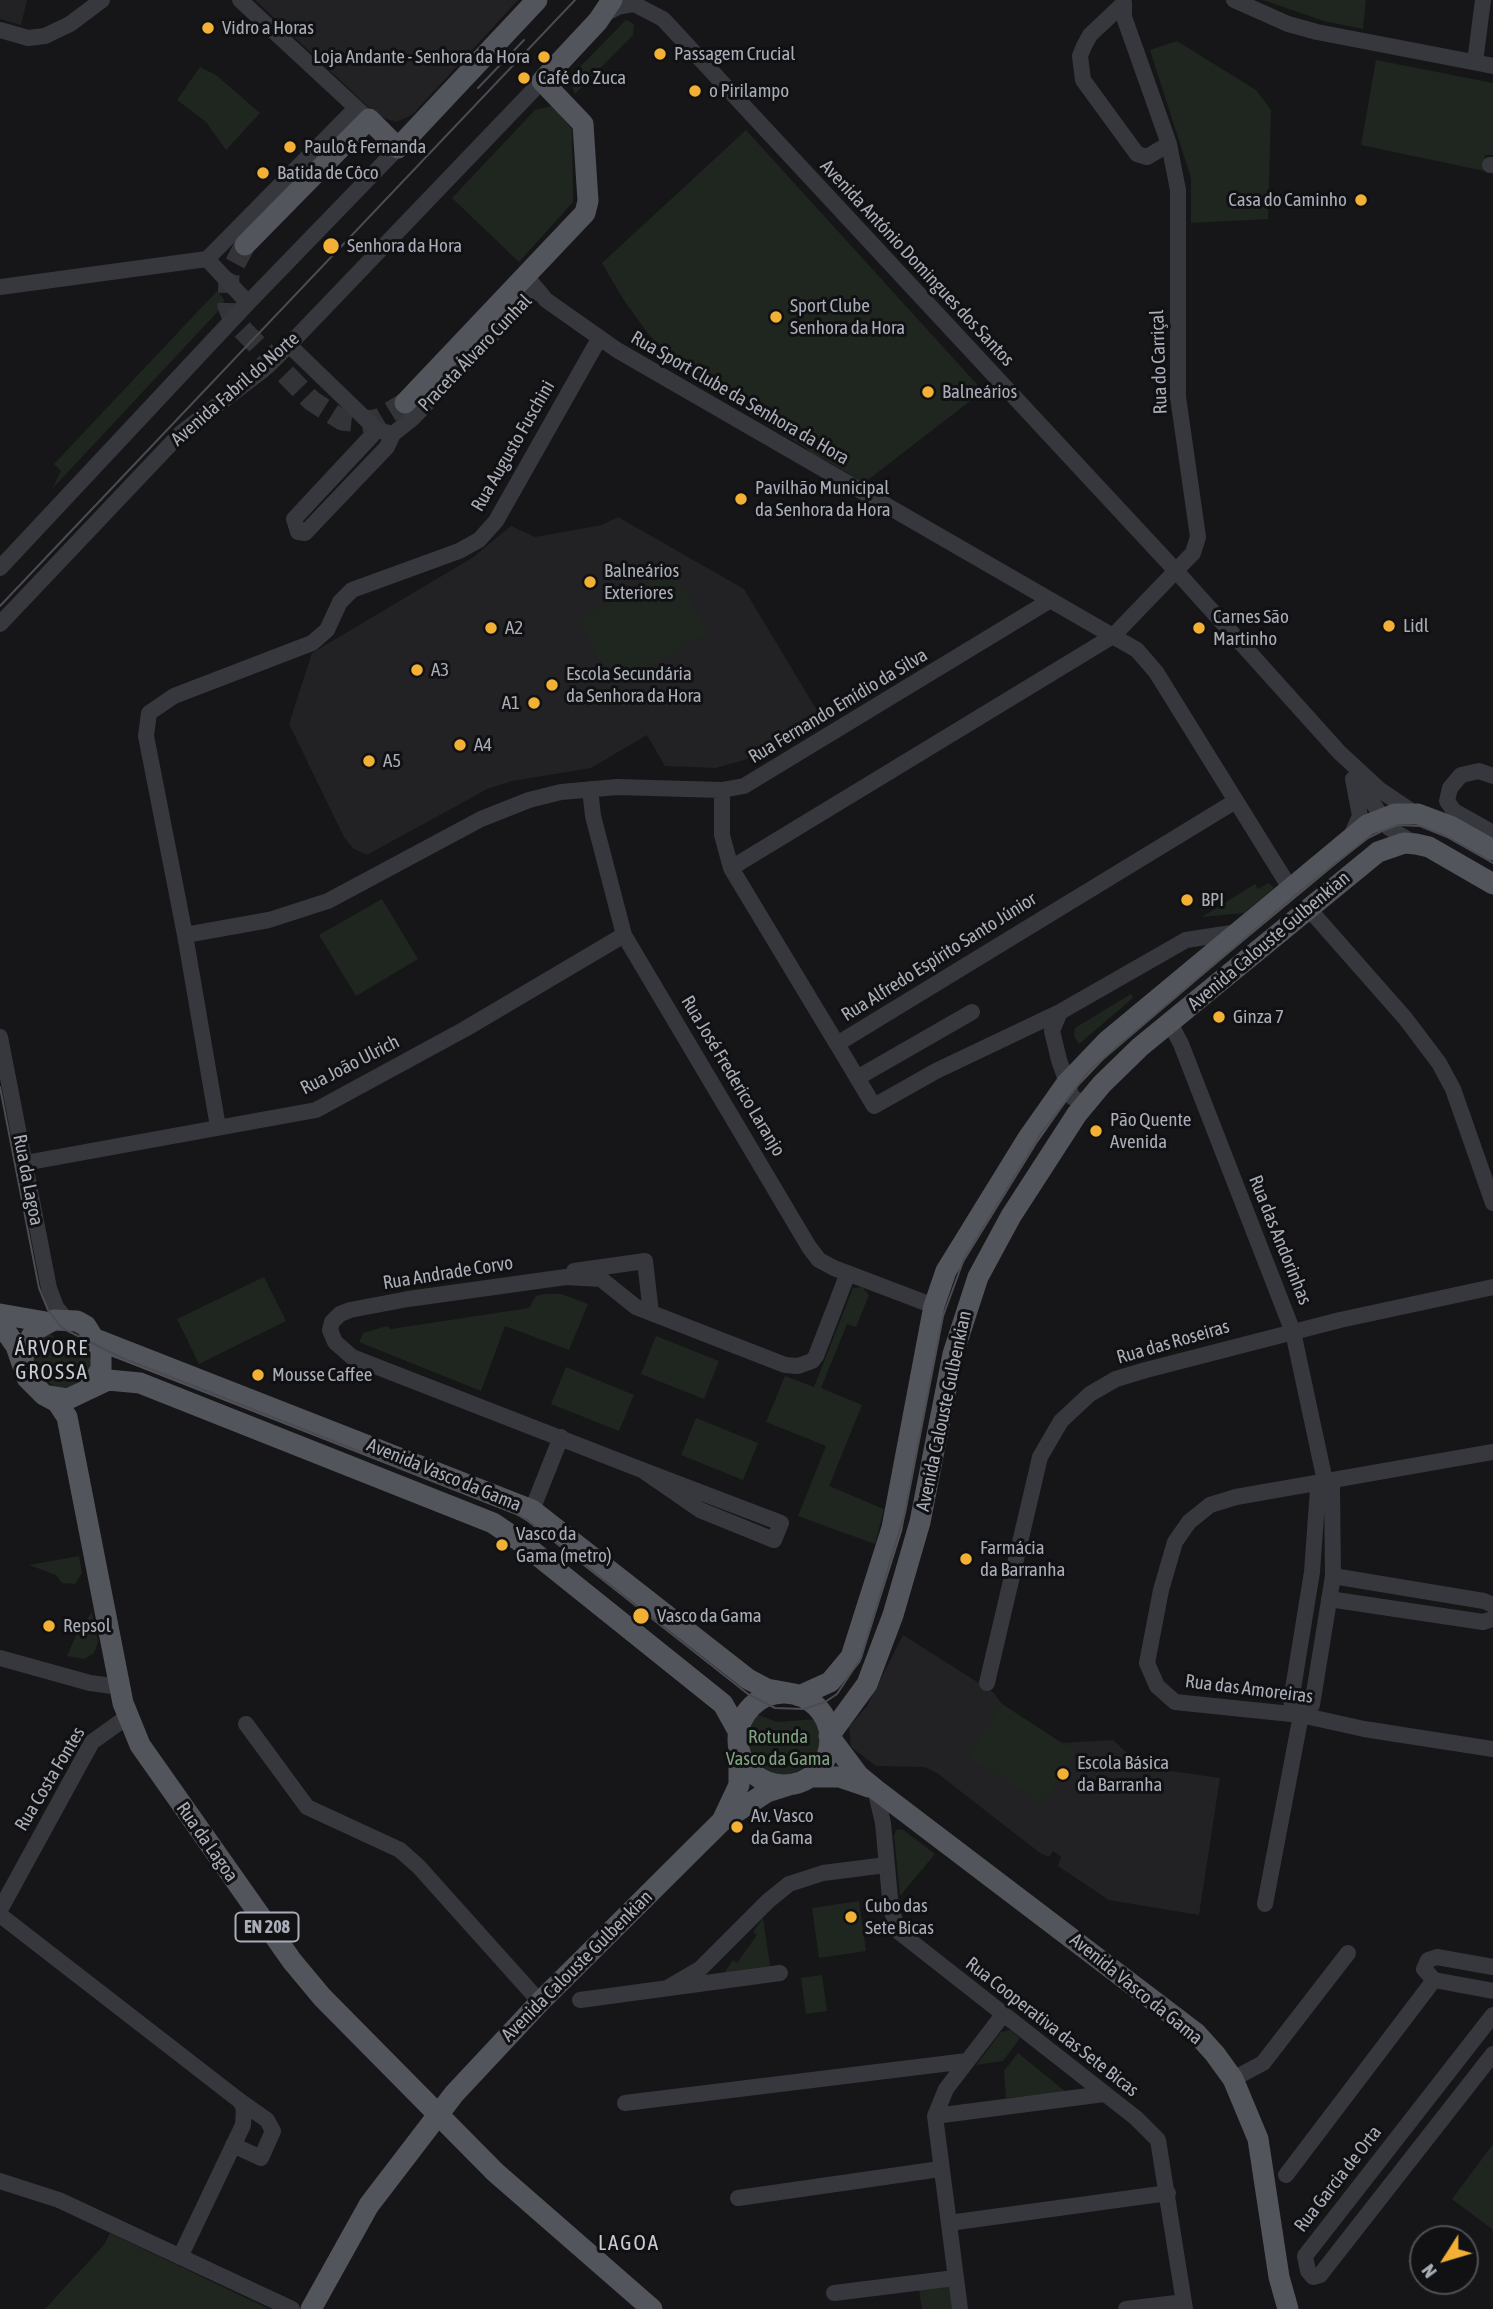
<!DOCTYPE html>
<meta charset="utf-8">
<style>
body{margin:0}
#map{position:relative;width:1493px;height:2309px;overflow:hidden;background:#161618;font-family:"Asap Condensed",sans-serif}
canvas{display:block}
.north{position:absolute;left:1409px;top:2225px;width:70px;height:70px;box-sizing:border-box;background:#111113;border:2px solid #4d4f55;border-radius:50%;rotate:233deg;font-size:19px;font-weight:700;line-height:28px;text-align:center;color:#a8adb8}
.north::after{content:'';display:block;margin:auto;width:24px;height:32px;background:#f2b134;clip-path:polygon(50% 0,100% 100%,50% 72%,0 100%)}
</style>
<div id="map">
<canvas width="1493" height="2309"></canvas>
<div class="north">N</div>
</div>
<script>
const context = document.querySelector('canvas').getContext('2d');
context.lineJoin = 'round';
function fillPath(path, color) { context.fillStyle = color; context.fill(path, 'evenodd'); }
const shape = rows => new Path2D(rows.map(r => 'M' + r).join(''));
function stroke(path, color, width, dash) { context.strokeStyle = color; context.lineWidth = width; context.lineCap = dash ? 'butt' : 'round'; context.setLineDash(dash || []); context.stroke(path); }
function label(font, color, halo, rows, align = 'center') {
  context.font = font + ' "Asap Condensed",sans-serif'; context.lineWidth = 6; context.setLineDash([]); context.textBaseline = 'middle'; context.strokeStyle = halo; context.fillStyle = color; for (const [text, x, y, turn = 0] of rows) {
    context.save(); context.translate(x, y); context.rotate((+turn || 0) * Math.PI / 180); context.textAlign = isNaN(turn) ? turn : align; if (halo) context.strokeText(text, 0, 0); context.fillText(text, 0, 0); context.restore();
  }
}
fillPath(shape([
 [0,0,27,0,21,25,0,19],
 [255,0,518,0,412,115,396,122,378,116],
 [618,517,744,589,821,717,754,757,716,768,665,766,647,735,591,768,512,781,487,789,367,855,354,849,344,837,289,724,312,653,472,558,511,526,535,537,602,525],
 [903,1635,993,1692,1002,1704,1061,1743,1113,1740,1126,1752,1157,1769,1220,1778,1199,1915,1109,1900,1058,1866,1061,1857,1053,1851,1049,1857,1040,1853,937,1773,924,1767,876,1766,851,1747,849,1727,867,1706]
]), '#222225');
fillPath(shape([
 [1263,0,1366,0,1363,29,1324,21],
 [626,20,634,24,633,35,575,94,569,78],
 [1177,41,1256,90,1271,110,1268,219,1191,223,1191,178,1150,50],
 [1376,60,1493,83,1493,155,1485,155,1484,171,1361,145],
 [200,67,216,75,260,113,226,150,206,122,177,100],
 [552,106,572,129,573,202,519,262,452,198,535,110],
 [746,130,983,391,864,483,822,458,818,461,806,448,695,380,649,335,623,299,602,263],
 [217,291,224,299,223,306,52,489,61,471,54,464],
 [670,566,709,632,616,686,578,621],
 [1269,883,1274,888,1244,913,1202,917,1255,884,1258,889],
 [382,899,418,959,356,996,319,935],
 [1131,994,1133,998,1079,1044,1074,1036,1075,1028],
 [264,1277,286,1321,199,1364,177,1319],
 [862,1287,869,1295,856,1327,847,1324,821,1388,862,1405,829,1486,884,1509,875,1544,798,1516,826,1446,766,1422,785,1376,814,1387,853,1288],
 [543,1294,561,1294,588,1304,569,1350,505,1326,481,1391,359,1342,363,1333,387,1326,391,1329,529,1308,536,1296],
 [47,1331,67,1349,93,1359,87,1378,68,1388,58,1388,40,1378,35,1370,33,1350],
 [656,1336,719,1361,704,1399,641,1374],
 [566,1367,634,1395,619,1431,551,1404],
 [696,1418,758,1443,743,1480,681,1455],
 [79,1556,82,1573,75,1584,62,1583,56,1575,29,1565],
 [92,1612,98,1642,94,1653,84,1659,67,1656,78,1631],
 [1002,1704,1076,1752,1042,1804,968,1756],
 [756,1714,777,1722,816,1719,821,1744,810,1765,789,1775,776,1775,757,1764,751,1756,747,1737],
 [902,1829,935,1854,900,1896,894,1836,896,1830],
 [859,1901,866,1951,819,1958,812,1908],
 [763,1918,770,1966,724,1973,733,1960,737,1963,757,1935,753,1932],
 [822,1975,827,2011,806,2014,801,1978],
 [1010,2030,1020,2038,1003,2061,976,2065,1001,2032],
 [1018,2053,1066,2092,1006,2098,1004,2071],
 [1493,2144,1493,2230,1452,2199],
 [110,2233,269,2309,45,2309,104,2245],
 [950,2285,953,2309,922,2309,919,2290]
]), '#1e261f');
stroke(shape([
 [245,245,229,275,228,306,234,321,312,401,342,420,360,422,379,419,405,403]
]), '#333438', 21, [21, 10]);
stroke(shape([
 [240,0,364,115],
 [1234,0,1288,24,1317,32,1493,66],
 [1124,3,1090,35,1084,46,1080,56,1083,80,1137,154,1147,157,1169,144],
 [604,14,618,7,634,4,663,19,1177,572,1339,752,1380,790,1414,813],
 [0,30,28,38,45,36,70,24,102,0],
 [1475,62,1483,0],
 [1490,165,1493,165],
 [207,259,248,303],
 [527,277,546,300,617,350,1137,650,1156,672,1290,888],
 [0,287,207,259,356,108],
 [289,345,377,430,393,434,413,418,535,290],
 [377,430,294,519,298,532,305,533,387,447,393,434],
 [0,568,248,303,398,148],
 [0,624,182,432,262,371,289,345,542,81],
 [1493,776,1479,771,1461,775,1450,788,1447,801,1454,811,1493,833],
 [1358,780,1389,828,1414,843],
 [590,789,593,816,624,935,809,1247,819,1260,834,1268,934,1306],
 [722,790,722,835,731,868,837,1044,1234,802],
 [1352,834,1360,816,1353,779],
 [731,868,1113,636,1193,553,1198,537,1178,397,1178,190,1169,144,1124,17,1124,3],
 [1308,908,1405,1018,1439,1063,1453,1089,1493,1203],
 [185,935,269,920,328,901,481,819,529,800,561,792,617,787,722,790,744,786,1049,601],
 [1170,1023,1181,1044,1293,1332,1325,1481],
 [0,1037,49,1288,56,1307,66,1319],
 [837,1044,874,1106,936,1071,1060,1012],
 [857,1078,972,1012],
 [1085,1104,1072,1097,1059,1060,1052,1031,1060,1012,1186,940,1238,932],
 [218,1127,185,935,146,736,149,713,174,696,312,643,327,630,340,602,352,590,459,551,479,540,496,521,599,339],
 [25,1163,316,1110,465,1029,624,935],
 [574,1271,645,1261,651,1313],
 [1493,1452,1236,1497,1210,1505,1189,1522,1175,1542,1161,1590,1147,1663,1157,1686,1175,1702,1301,1715,1364,1729,1493,1749],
 [642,1470,352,1357,335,1342,330,1330,332,1322,340,1314,350,1310,408,1299,566,1277,601,1279,636,1307,785,1365,798,1366,812,1361,816,1356,848,1273],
 [642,1470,781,1523,774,1540,700,1510,642,1470],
 [532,1510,561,1437],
 [1333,1576,1484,1601,1493,1605],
 [1329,1599,1483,1622,1493,1619],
 [0,1658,90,1683,120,1687],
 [987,1683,1040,1457,1061,1421,1090,1394,1116,1379,1146,1370,1340,1320,1493,1287],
 [246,1724,307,1807,400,1850,419,1867,540,2002],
 [875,1789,883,1823,891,1909,899,1932,1136,2118,1158,2140,1185,2309],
 [1265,1904,1301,1715,1312,1705,1333,1576,1332,1486,1325,1481,1318,1489,1312,1572,1291,1701,1301,1715],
 [0,1910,92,1742,127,1717],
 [0,1915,240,2101,244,2108,243,2125,180,2257],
 [1493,1967,1437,1957,1428,1960,1424,1969,1434,1980,1493,1991],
 [669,1987,700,1969,768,1901,789,1884,823,1873,886,1865],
 [580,2000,780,1973],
 [1493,2015,1305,2256,1308,2271,1313,2277,1320,2275,1493,2054],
 [1233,2079,1263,2063,1348,1953],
 [625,2103,967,2061],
 [935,2116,1104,2094],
 [233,2145,261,2158,273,2131,267,2120,240,2101],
 [1286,2175,1434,1980],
 [0,2181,59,2200,292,2309],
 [738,2198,940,2169],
 [949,2223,1168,2193],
 [834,2293,955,2278],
 [960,2309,935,2116,946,2089,1002,2016],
 [1126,2309,1184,2302]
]), '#37383d', 16);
stroke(shape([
 [245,245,369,119,398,148,537,0],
 [405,403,585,213,588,201,583,124,542,81,598,21,612,0],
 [0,1314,46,1322],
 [0,1323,16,1346,27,1378,44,1395,68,1399,108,1380,140,1383,493,1523,521,1542,723,1704,738,1731],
 [98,1340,532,1510,748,1679,767,1689,789,1693],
 [23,1364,24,1349,35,1330,54,1320,77,1321,86,1326,101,1350,101,1369,87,1390],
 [44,1395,57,1402,67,1417,123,1703,140,1745,292,1961,322,1997,495,2172,652,2309],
 '738 1739a46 46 0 1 1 92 0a46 46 0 1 1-92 0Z',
 [799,1696,830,1682,851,1657,892,1528,934,1306,946,1271,1028,1138,1066,1084,1107,1041,1367,825,1395,814,1418,814,1450,826,1493,850],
 [829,1736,867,1684,893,1615,920,1522,953,1354,978,1277,1011,1216,1077,1114,1102,1084,1140,1047,1378,852,1404,843,1416,844,1429,847,1493,884],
 [829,1736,859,1776,875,1789,1196,2033,1215,2054,1233,2079,1258,2139,1279,2277,1288,2309],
 [810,1777,840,1777,869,1787],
 [722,1821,739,1785,739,1752],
 [311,2309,369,2205,454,2094,540,2002,721,1822,767,1792,789,1785]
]), '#53555c', 21);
stroke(shape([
 [478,88,524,40],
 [0,606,575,0],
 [0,1087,39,1288,48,1310,62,1328,120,1357,513,1512,528,1521,748,1694,775,1708,804,1709,825,1702,837,1694,861,1658,905,1513,943,1316,964,1259,1042,1132,1089,1071,1304,888,1368,838,1382,831,1398,825,1420,826,1447,837,1493,863]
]), '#4a4c52', 2);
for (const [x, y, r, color] of [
 [208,28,7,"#f2b134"],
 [660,54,7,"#f2b134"],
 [544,57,7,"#f2b134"],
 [524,78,7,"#f2b134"],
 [695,91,7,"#f2b134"],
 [290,147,7,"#f2b134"],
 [263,173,7,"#f2b134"],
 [1361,200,7,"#f2b134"],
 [331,246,9,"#f2b134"],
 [776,317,7,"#f2b134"],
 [928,392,7,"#f2b134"],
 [741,499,7,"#f2b134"],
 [590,582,7,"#f2b134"],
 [1389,626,7,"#f2b134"],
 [491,628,7,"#f2b134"],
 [1199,628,7,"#f2b134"],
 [417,670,7,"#f2b134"],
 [552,685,7,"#f2b134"],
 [534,703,7,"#f2b134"],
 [460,745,7,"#f2b134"],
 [369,761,7,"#f2b134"],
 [1187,900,7,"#f2b134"],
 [1219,1017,7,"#f2b134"],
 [1096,1131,7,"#f2b134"],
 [258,1375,7,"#f2b134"],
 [502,1545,7,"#f2b134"],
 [966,1559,7,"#f2b134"],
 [641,1616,9,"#f2b134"],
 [49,1626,7,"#f2b134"],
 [1063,1774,7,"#f2b134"],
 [737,1827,7,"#f2b134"],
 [851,1917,7,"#f2b134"]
]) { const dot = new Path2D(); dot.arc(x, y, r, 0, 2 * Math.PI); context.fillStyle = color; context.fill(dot); stroke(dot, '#111113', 2.5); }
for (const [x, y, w] of [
 [267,1927,63]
]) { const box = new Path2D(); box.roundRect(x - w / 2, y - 14.5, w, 29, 5); context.fillStyle = '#111113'; context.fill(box); stroke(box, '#a8adb8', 2); }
label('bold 18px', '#a8adb8', null, [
 ["EN 208",267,1927]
]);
label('19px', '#a8adb8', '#111113', [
 ["Vidro a Horas",222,28],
 ["Passagem Crucial",674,54],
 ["Loja Andante - Senhora da Hora",530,57,"right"],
 ["Café do Zuca",538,78],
 ["o Pirilampo",709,91],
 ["Paulo & Fernanda",304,147],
 ["Batida de Côco",277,173],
 ["Casa do Caminho",1347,200,"right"],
 ["Senhora da Hora",347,246],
 ["Sport Clube",790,306],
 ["Senhora da Hora",790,328],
 ["Balneários",942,392],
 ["Pavilhão Municipal",755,488],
 ["da Senhora da Hora",755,510],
 ["Balneários",604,571],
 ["Exteriores",604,593],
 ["Carnes São",1213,617],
 ["Martinho",1213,639],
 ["Lidl",1403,626],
 ["A2",505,628],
 ["A3",431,670],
 ["Escola Secundária",566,674],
 ["da Senhora da Hora",566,696],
 ["A1",520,703,"right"],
 ["A4",474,745],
 ["A5",383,761],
 ["BPI",1201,900],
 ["Ginza 7",1233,1017],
 ["Pão Quente",1110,1120],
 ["Avenida",1110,1142],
 ["Mousse Caffee",272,1375],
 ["Vasco da",516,1534],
 ["Gama (metro)",516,1556],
 ["Farmácia",980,1548],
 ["da Barranha",980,1570],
 ["Vasco da Gama",657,1616],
 ["Repsol",63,1626],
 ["Escola Básica",1077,1763],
 ["da Barranha",1077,1785],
 ["Av. Vasco",751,1816],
 ["da Gama",751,1838],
 ["Cubo das",865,1906],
 ["Sete Bicas",865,1928]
], 'left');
label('19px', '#a8adb8', '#111113', [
 ["Avenida António Domingues dos Santos",917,263,47],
 ["Praceta Álvaro Cunhal",475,353,-46],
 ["Rua do Carriçal",1159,362,-92],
 ["Avenida Fabril do Norte",235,389,-41],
 ["Rua Sport Clube da Senhora da Hora",740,398,30],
 ["Rua Augusto Fuschini",513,446,-60],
 ["Rua Fernando Emídio da Silva",838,706,-31],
 ["Avenida Calouste Gulbenkian",1269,941,-40],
 ["Rua Alfredo Espírito Santo Júnior",939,957,-32],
 ["Rua João Ulrich",350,1065,-27],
 ["Rua José Frederico Laranjo",733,1076,59],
 ["Rua da Lagoa",28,1180,79],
 ["Rua das Andorinhas",1280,1240,68],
 ["Rua Andrade Corvo",448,1273,-9],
 ["Rua das Roseiras",1173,1342,-16],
 ["Avenida Calouste Gulbenkian",944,1411,-78],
 ["Avenida Vasco da Gama",444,1475,22],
 ["Rua das Amoreiras",1249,1689,7],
 ["Rua Costa Fontes",50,1779,-59],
 ["Rua da Lagoa",207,1842,55],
 ["Avenida Calouste Gulbenkian",577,1966,-45],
 ["Avenida Vasco da Gama",1136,1989,39],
 ["Rua Cooperativa das Sete Bicas",1052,2027,38],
 ["Rua Garcia de Orta",1338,2179,-52]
]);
label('19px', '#7fa381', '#111113', [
 ["Rotunda",778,1737],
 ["Vasco da Gama",778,1759]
]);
context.letterSpacing = '2px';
label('21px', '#c9ccd4', '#111113', [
 ["ÁRVORE",52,1348],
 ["GROSSA",52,1372],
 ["LAGOA",629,2243]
]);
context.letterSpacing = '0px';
</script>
